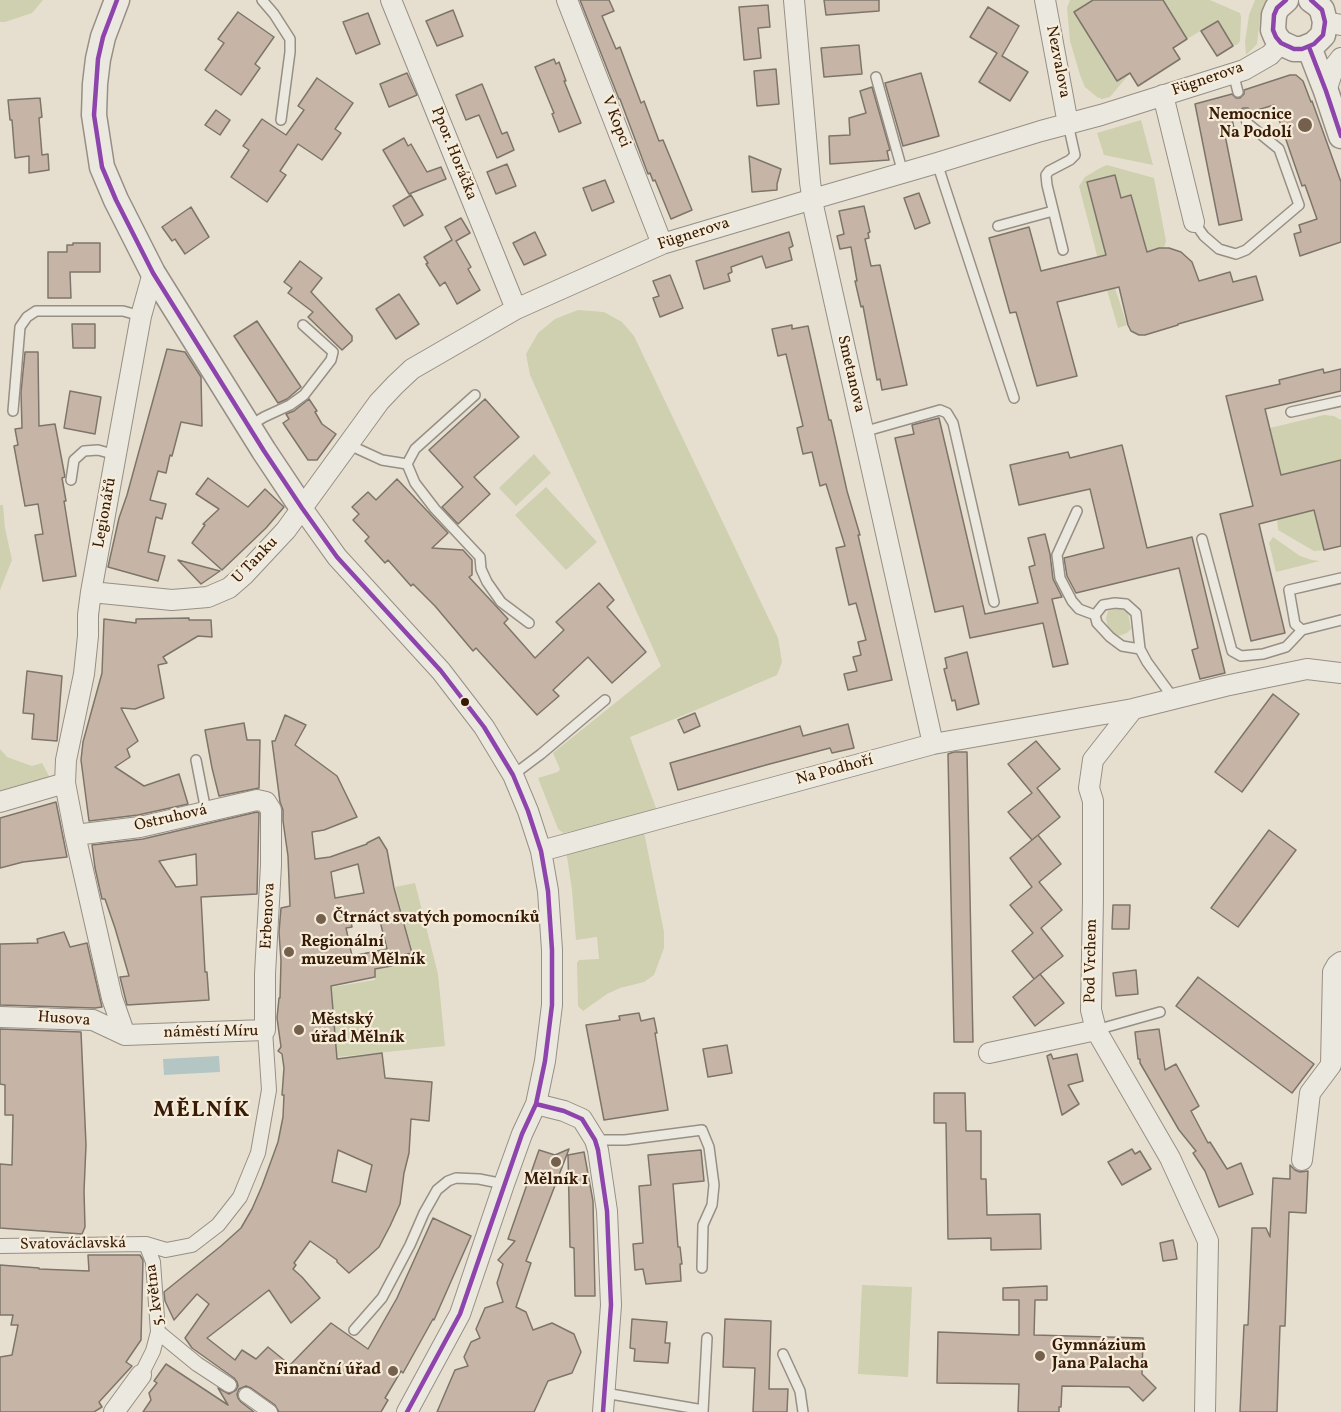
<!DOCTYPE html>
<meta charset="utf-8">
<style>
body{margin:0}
canvas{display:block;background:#e6dfcf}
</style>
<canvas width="1341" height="1412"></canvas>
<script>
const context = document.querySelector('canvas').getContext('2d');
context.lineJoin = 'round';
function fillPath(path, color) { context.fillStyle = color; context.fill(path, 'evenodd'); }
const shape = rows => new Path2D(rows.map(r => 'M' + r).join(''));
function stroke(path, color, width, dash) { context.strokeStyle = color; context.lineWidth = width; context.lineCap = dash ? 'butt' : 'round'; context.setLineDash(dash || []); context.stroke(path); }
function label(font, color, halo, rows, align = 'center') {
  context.font = font + ' Vollkorn,serif'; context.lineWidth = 4.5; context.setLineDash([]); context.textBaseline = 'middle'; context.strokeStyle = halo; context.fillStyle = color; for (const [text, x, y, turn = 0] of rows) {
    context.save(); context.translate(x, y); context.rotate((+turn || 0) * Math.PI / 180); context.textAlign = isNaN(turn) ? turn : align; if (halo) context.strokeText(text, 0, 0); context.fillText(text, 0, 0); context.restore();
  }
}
fillPath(shape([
 [0,0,43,0,32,13,5,22,0,22],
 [1070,0,1093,0,1074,12,1117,81,1130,73,1110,97,1102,99,1097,97,1085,87,1080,75,1070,41,1067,8],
 [1163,0,1210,0,1240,13,1241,17,1240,41,1238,44,1233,46,1217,21,1187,39],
 [1255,0,1269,0,1265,6,1260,18,1257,44,1246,55,1245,42,1249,15],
 [1141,120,1153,165,1104,155,1097,133],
 [1107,165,1154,178,1166,241,1164,248,1147,252,1133,201,1133,198,1131,195,1121,198,1115,175,1087,182,1110,268,1101,271,1079,186,1085,177,1100,168],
 [1115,288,1127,325,1118,328,1107,290],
 [578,310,604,312,622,322,634,336,778,638,782,662,777,675,689,713,630,737,656,808,654,811,645,816,563,833,558,829,538,778,558,772,560,769,553,753,661,666,530,375,526,354,538,333,555,319],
 [1324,415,1334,416,1341,420,1341,460,1305,469,1283,483,1270,428],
 [534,454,551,473,516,506,499,488],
 [546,487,597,542,566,570,515,515],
 [1312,502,1324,550,1314,551,1278,530,1277,519],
 [0,505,3,505,5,528,12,560,0,590],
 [1273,537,1300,556,1312,560,1320,561,1276,572,1269,543],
 [1121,608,1128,613,1131,629,1127,633,1118,636,1108,629,1106,618,1108,611],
 [0,749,7,757,32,766,42,763,49,776,37,785,0,792],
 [644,832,664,932,664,948,654,975,644,982,620,988,607,994,583,1011,578,1006,577,963,579,960,599,959,597,937,576,940,572,890,566,850],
 [415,883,438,974,445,1046,337,1057,333,1013,332,987,375,980,375,970,392,966,391,959,413,953,395,887],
 [862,1285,912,1287,908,1377,858,1374]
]), '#ced0af');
fillPath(shape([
 [219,1056,220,1072,164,1075,163,1059]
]), '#b4c6c4');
const building = shape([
 [580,0,609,0,614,11,602,16,616,49,620,47,641,103,644,101,659,141,663,140,692,210,671,219,655,180,653,181,650,173,648,174,620,99,619,99,580,0],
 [824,0,879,0,879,11,826,15,824,0],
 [1093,0,1163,0,1187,39,1173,48,1180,59,1138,86,1130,73,1117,81,1074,12,1093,0],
 [768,5,770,27,758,28,761,58,744,60,739,7,768,5],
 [988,7,1019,26,1002,56,1028,72,1010,101,979,82,997,53,970,37,988,7],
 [453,10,463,36,437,46,426,21,453,10],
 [238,12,274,37,255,64,260,68,241,95,205,70,224,43,218,39,238,12],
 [368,13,380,44,356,54,343,22,368,13],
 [1218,21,1233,46,1217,56,1201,31,1218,21],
 [859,45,862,74,824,77,821,48,859,45],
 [554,59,556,64,559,62,566,81,564,81,581,123,559,132,552,114,554,113,535,67,554,59],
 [776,69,779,104,757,106,754,71,776,69],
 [407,73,417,95,389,107,380,84,407,73],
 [921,73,939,136,903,146,885,83,921,73],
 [1290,75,1296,75,1303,81,1311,102,1312,101,1341,182,1341,242,1300,256,1294,234,1301,232,1299,225,1317,219,1305,185,1302,186,1274,105,1251,112,1248,108,1243,108,1239,111,1239,116,1232,119,1234,128,1224,130,1242,220,1219,225,1195,104,1232,94,1236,98,1240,98,1244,94,1244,90,1290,75],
 [317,78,353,103,335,129,341,133,322,160,298,144,280,171,286,175,267,202,231,177,249,150,243,146,262,119,286,135,304,110,298,106,317,78],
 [482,84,502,134,507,132,514,150,497,158,479,115,466,120,456,95,482,84],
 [872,87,890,150,887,151,889,160,830,164,829,136,850,135,849,118,866,113,860,91,872,87],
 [40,98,42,117,39,118,42,155,48,154,49,170,29,173,29,156,15,158,12,120,10,120,8,100,40,98],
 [216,110,230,120,220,135,205,125,216,110],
 [404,138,408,146,411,144,427,172,441,167,446,179,409,194,383,150,404,138],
 [749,156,781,169,777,184,777,190,752,192,749,156],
 [507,164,516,186,496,194,487,172,507,164],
 [1115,175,1121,198,1131,195,1147,252,1159,248,1169,248,1181,252,1192,262,1199,281,1230,272,1233,282,1256,276,1263,300,1178,324,1178,325,1145,335,1139,335,1131,331,1128,325,1119,287,1057,302,1077,376,1037,386,1016,312,1010,313,989,238,1029,227,1041,271,1106,255,1087,182,1115,175],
 [605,180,614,202,592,211,583,188,605,180],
 [919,193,930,223,915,229,904,198,919,193],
 [411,195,423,215,404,226,393,206,411,195],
 [864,206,870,232,868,233,869,238,865,239,871,266,880,265,907,385,882,390,880,379,877,380,863,306,861,307,855,281,857,281,851,247,840,249,837,236,844,234,839,211,864,206],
 [191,207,209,237,185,254,175,239,172,241,162,227,191,207],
 [461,218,470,233,456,241,471,267,468,269,480,290,457,304,445,282,440,286,426,264,428,263,424,257,452,240,445,227,461,218],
 [535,232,546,255,524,265,513,243,535,232],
 [789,232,793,246,789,248,792,260,766,268,762,256,731,267,732,272,728,274,730,281,704,289,696,261,789,232],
 [73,243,100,243,100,272,70,272,71,298,48,298,48,252,67,252,67,245,73,245,73,243],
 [300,261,322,278,311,292,352,336,352,341,342,350,308,317,313,312,288,293,292,288,284,282,300,261],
 [670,275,683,308,660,317,653,298,659,296,653,281,670,275],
 [399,294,419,324,396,339,376,309,399,294],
 [257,321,301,387,287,399,278,403,234,336,257,321],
 [72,324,95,324,95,348,73,348,72,324],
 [792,325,792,329,808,326,829,420,831,420,847,491,860,535,858,535,892,680,848,690,844,674,857,671,853,657,861,655,858,642,866,640,856,603,849,605,836,548,845,546,826,484,820,486,812,452,803,454,797,428,803,426,786,354,778,356,772,329,792,325],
 [167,349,185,352,201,377,202,426,181,422,172,456,170,455,166,473,158,471,150,500,166,504,162,519,156,517,148,552,165,556,158,581,108,567,119,518,127,495,167,349],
 [25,352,38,352,39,426,55,424,65,477,62,478,66,501,64,501,76,576,43,581,35,535,43,534,38,504,25,506,14,446,18,445,15,429,22,428,21,392,25,352],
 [1323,369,1324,373,1341,369,1341,391,1265,409,1281,475,1341,460,1341,546,1324,550,1314,510,1259,524,1285,633,1251,641,1220,514,1253,506,1226,396,1280,384,1279,380,1323,369],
 [70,391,101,397,95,434,64,428,70,391],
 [309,399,317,411,315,412,322,424,336,434,317,460,308,460,283,423,289,419,286,414,294,411,309,399],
 [485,399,519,437,474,477,490,494,458,524,442,507,463,487,429,450,485,399],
 [939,418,985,614,1038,603,1029,567,1035,565,1028,538,1045,534,1050,554,1053,579,1062,597,1052,599,1068,664,1053,667,1043,623,970,638,963,606,935,612,895,438,914,434,912,425,939,418],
 [1122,445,1147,548,1192,537,1225,673,1200,679,1192,650,1198,648,1179,568,1076,593,1067,576,1064,558,1104,548,1090,489,1019,505,1010,465,1068,452,1070,458,1122,445],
 [208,478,248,507,265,489,284,507,266,528,222,570,192,543,205,525,203,524,219,509,196,494,208,478],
 [397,479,448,533,432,548,463,550,472,560,472,575,469,577,508,619,504,623,535,658,564,630,556,622,599,583,614,600,607,607,646,652,612,683,588,657,553,690,559,696,537,715,476,648,473,651,435,606,413,584,411,586,388,560,385,563,365,541,369,537,353,520,359,514,352,507,368,492,376,500,397,479],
 [178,560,220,571,201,584,178,560],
 [189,618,189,620,211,620,212,637,198,636,163,657,167,663,158,665,164,698,135,709,121,708,138,741,127,749,130,757,115,767,144,786,179,774,188,804,138,815,89,821,81,760,83,742,102,673,104,619,136,623,136,619,189,618],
 [967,652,979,704,957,710,955,700,952,701,944,669,947,668,945,658,967,652],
 [27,671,62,676,57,741,32,739,34,714,23,713,27,671],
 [1273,694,1299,714,1242,792,1215,772,1273,694],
 [695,713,700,726,684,733,678,720,695,713],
 [285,715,306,725,295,745,337,776,357,817,324,830,312,832,315,859,330,857,367,844,367,843,379,837,387,850,394,888,412,953,390,958,388,953,391,966,375,969,375,977,331,986,337,1059,382,1053,385,1078,432,1082,429,1121,411,1119,409,1153,404,1173,400,1204,390,1226,379,1247,368,1257,349,1273,337,1262,337,1260,310,1241,294,1263,296,1265,293,1269,302,1277,320,1298,291,1323,269,1290,207,1338,235,1360,242,1350,256,1359,268,1347,290,1365,331,1323,368,1349,397,1298,433,1218,471,1236,434,1320,433,1319,403,1373,401,1371,385,1398,388,1400,381,1412,279,1412,275,1405,251,1388,246,1386,239,1389,237,1394,238,1398,241,1402,254,1412,143,1412,151,1400,149,1393,157,1383,154,1381,166,1364,228,1405,218,1388,229,1394,236,1390,238,1386,237,1382,234,1378,192,1348,185,1338,209,1304,197,1294,174,1320,165,1301,164,1292,221,1246,241,1228,252,1209,262,1186,278,1142,283,1117,284,1095,282,1095,284,1068,282,1054,278,1051,281,1047,277,1018,279,998,280,998,281,961,279,932,281,908,290,906,288,856,283,821,283,810,280,802,272,741,275,741,285,715],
 [358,864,364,893,335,898,331,872,358,864],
 [379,917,387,949,352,956,346,928,352,927,351,922,379,917],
 [338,1150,372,1165,366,1192,332,1182,338,1150],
 [244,723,247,740,260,740,259,788,219,796,212,768,205,730,244,723],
 [848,724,854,748,832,753,830,748,766,765,678,790,670,763,800,726,803,736,848,724],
 [1036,741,1060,769,1037,788,1060,817,1032,840,1008,812,1032,793,1008,764,1036,741],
 [954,752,967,752,973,1042,954,1042,948,754,954,752],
 [56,802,67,857,23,862,0,868,0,818,56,802],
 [257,812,259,813,257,894,201,897,205,972,207,972,209,1000,127,1005,120,977,129,976,115,928,105,899,102,899,95,868,92,845,143,839,257,812],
 [196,854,197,885,176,887,159,861,196,854],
 [1269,830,1296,850,1238,927,1211,908,1269,830],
 [1038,835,1061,864,1039,882,1062,910,1041,928,1063,956,1034,979,1012,951,1033,933,1010,905,1032,887,1010,858,1038,835],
 [1113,905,1130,905,1129,929,1112,929,1113,905],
 [64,932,70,947,87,943,102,1007,95,1008,0,1005,0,944,38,943,37,939,64,932],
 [1136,970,1138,994,1116,996,1113,973,1136,970],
 [1040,974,1064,1003,1035,1026,1013,997,1040,974],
 [1198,977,1314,1064,1292,1093,1176,1006,1198,977],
 [639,1013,641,1021,654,1018,657,1033,655,1033,668,1110,604,1120,586,1025,620,1020,619,1016,639,1013],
 [0,1029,81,1032,86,1145,84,1191,85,1227,82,1234,0,1228,0,1164,12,1165,13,1115,5,1115,5,1085,0,1084,0,1029],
 [1159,1029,1165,1070,1176,1064,1199,1106,1191,1111,1208,1143,1210,1142,1227,1169,1241,1163,1253,1194,1219,1207,1205,1171,1193,1153,1196,1151,1179,1130,1140,1063,1140,1059,1138,1059,1135,1032,1159,1029],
 [727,1045,732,1073,708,1077,703,1049,727,1045],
 [1051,1054,1053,1059,1077,1054,1083,1081,1068,1085,1079,1104,1062,1115,1047,1056,1051,1054],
 [934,1093,965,1093,966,1131,981,1131,981,1179,986,1179,987,1215,1040,1214,1041,1249,991,1250,991,1238,948,1239,946,1123,934,1123,934,1093],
 [569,1149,526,1261,531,1263,516,1307,526,1312,533,1330,552,1323,574,1334,581,1352,572,1373,548,1381,534,1412,437,1412,455,1370,468,1366,464,1357,471,1342,480,1338,476,1329,485,1308,503,1302,497,1283,503,1264,498,1260,515,1241,508,1239,539,1150,555,1155,569,1149],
 [1132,1149,1135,1154,1140,1151,1151,1169,1122,1185,1108,1162,1132,1149],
 [701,1150,704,1181,673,1184,678,1247,680,1247,682,1264,680,1264,681,1281,646,1284,643,1269,635,1270,633,1244,643,1243,639,1186,651,1185,648,1155,701,1150],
 [584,1152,593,1201,595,1296,575,1296,574,1248,570,1247,568,1155,584,1152],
 [1290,1165,1295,1170,1300,1172,1308,1171,1306,1213,1289,1212,1285,1326,1280,1326,1277,1412,1240,1412,1244,1325,1248,1325,1252,1228,1266,1228,1270,1237,1273,1178,1290,1179,1290,1165],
 [1173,1240,1177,1259,1163,1261,1160,1243,1173,1240],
 [88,1255,140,1255,143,1260,141,1340,126,1362,132,1366,99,1402,102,1407,94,1412,0,1412,0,1357,12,1355,18,1325,11,1325,13,1315,0,1315,0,1265,39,1268,39,1269,89,1271,88,1255],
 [1047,1286,1047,1300,1035,1300,1034,1335,1143,1338,1142,1374,1156,1388,1143,1401,1129,1387,1062,1386,1061,1407,1059,1407,1059,1412,1018,1412,1019,1384,937,1383,938,1332,1019,1335,1019,1300,1003,1300,1003,1288,1047,1286],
 [632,1319,667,1322,665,1343,670,1343,668,1363,634,1361,635,1349,630,1348,632,1319],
 [725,1319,771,1321,769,1389,788,1389,787,1412,753,1412,755,1368,723,1367,725,1319]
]);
fillPath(building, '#c6b5a7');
stroke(building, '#7e756a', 1.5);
const service = shape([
 [262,0,274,14,290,39,290,52,281,120],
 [1233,73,1238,92],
 [876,77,903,173],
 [937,163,1014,398],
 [1194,222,1204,236,1219,249,1236,254,1246,250,1299,205,1279,149,1247,123,1245,114],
 [998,226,1053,211],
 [1063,250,1047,185,1046,175,1049,171,1070,160,1075,155,1068,124],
 [13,411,20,327,27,317,36,311,123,311,141,316],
 [1291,412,1341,401],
 [249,426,264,417,290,405,304,395,331,360,333,352,303,325],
 [863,432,940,410,947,413,953,423,994,602],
 [349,442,358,449,382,460,407,464],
 [407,464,415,483,435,509,480,557,481,569,487,582,501,602,529,623],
 [407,464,415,449,475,395],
 [71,480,74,460,84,451,98,450,116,455],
 [1077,511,1057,555,1060,578,1072,601,1079,609,1095,615],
 [1202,539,1232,651,1241,656,1263,654,1286,647,1302,630,1341,620],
 [1095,615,1103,605,1115,603,1126,604,1136,613,1140,649,1147,662,1174,699],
 [1095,615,1097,623,1110,637,1122,646,1140,649],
 [1302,630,1295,624,1289,590,1341,578],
 [196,760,206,811],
 [513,775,541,754,605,700],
 [1096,1030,1160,1012],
 [595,1140,625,1140,702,1130,709,1147,714,1185,712,1205,703,1225,702,1268],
 [354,1330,382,1298,410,1245,424,1213,437,1190,448,1181,456,1178,479,1179,504,1184],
 [783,1354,800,1391,803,1412],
 [605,1393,703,1410],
 [703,1412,707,1338]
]);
const pedestrian = shape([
 [146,1244,153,1262,158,1332,197,1364,229,1385],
 [0,1246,146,1244,166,1250,192,1245,218,1225,240,1197,258,1153,269,1090,265,1030],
 [141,1375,153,1351,158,1332],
 [246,1395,270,1412]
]);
const minor = shape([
 [391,0,516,309],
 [567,0,662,244],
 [794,0,810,182,814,210,933,744],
 [1045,0,1068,124],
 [1325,22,1341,25],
 [1326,91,1334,67,1341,58],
 [1163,95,1194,222],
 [302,508,337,557,441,671,484,727,513,775,528,811,541,851,548,891,552,950,552,1005,545,1061,536,1104,522,1134,504,1184,460,1314,407,1412],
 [91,592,172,600,208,597,229,588,244,575,286,530,379,402,395,385,412,369,516,309,662,244,813,199,937,163,1041,131,1101,115,1244,70,1270,55,1281,43],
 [1133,709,1093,760,1089,788,1093,801,1093,900,1091,1010,1096,1030,1170,1158,1208,1241,1205,1412],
 [0,802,65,783],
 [541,851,933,744,1133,709,1225,686,1307,669,1341,673],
 [0,1017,93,1020,125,1035,265,1030,265,974,271,865,271,810,266,802,257,800,140,827,75,835],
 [125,1035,112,998,75,835,65,783,66,760,84,674,88,636,88,615,91,592,141,316,153,273],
 [989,1053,1096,1030],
 [536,1104,564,1111,582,1119,595,1140,598,1150,607,1211,611,1305,603,1412],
 [1302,1160,1310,1093,1331,1065,1333,972,1337,965,1341,962],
 [114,1412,141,1375]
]);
const tertiary = shape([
 [117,0,103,37,98,59,95,84,94,115,102,167,116,200,153,273,264,451,302,508],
 [1286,0,1277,8,1274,15,1273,30,1276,37,1281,43,1294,49,1302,49,1314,44,1323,35,1324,29,1325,22,1322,10,1318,5,1311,0],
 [1309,47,1326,91,1341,136]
]);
stroke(service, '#978f84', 12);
stroke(pedestrian, '#978f84', 16);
stroke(minor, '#978f84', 22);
stroke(tertiary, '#978f84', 27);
stroke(service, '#ebe8e0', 9);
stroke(pedestrian, '#ebe8e0', 14);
stroke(minor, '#ebe8e0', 20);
stroke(tertiary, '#ebe8e0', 24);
stroke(shape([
 [117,0,103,37,98,59,94,115,102,167,116,200,153,273,264,451,302,508,337,557,441,671,484,727,513,775,528,811,541,851,548,891,552,950,552,1005,545,1061,536,1104,522,1134,460,1314,407,1412],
 [1286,0,1277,8,1274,15,1273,30,1276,37,1281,43,1294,49,1302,49,1314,44,1323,35,1325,22,1322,10,1311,0],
 [1309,47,1326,91,1341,136],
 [536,1104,564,1111,582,1119,595,1140,598,1150,607,1211,611,1305,603,1412]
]), '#8e44ad', 4.5);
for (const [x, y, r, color] of [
 [1305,125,8,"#75604d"],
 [465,702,5,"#381b07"],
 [321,919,6,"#75604d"],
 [289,952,6,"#75604d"],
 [299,1030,6,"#75604d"],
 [556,1162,6,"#75604d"],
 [1040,1356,6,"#75604d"],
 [393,1371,6,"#75604d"]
]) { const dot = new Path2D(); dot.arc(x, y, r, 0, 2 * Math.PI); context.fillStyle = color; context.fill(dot); stroke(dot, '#f5edda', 2); }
label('16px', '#381b07', '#f5edda', [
 ["Nezvalova",1057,62,79],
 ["Fügnerova",1208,80,-19],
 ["V Kopci",615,122,69],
 ["Ppor. Horáčka",453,154,68],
 ["Fügnerova",694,235,-18],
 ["Smetanova",850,374,77],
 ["Legionářů",106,513,-80],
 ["U Tanku",256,561,-46],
 ["Na Podhoří",835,771,-15],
 ["Ostruhová",171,819,-13],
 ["Erbenova",269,916,-87],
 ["Pod Vrchem",1092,961,-89],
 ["Husova",64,1020,4],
 ["náměstí Míru",211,1033,-1],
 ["Svatováclavská",73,1245,-1],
 ["5. května",156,1295,-97]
]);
label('bold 16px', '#381b07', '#f5edda', [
 ["Nemocnice",1292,116,"right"],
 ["Na Podolí",1292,134,"right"],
 ["Čtrnáct svatých pomocníků",333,919],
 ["Regionální",301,943],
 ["muzeum Mělník",301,961],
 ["Městský",311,1021],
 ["úřad Mělník",311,1039],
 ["Mělník 1",556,1181,"center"],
 ["Gymnázium",1052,1347],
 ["Jana Palacha",1052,1365],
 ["Finanční úřad",381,1371,"right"]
], 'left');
context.letterSpacing = '1.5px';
label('bold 22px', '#381b07', '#f5edda', [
 ["MĚLNÍK",202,1112]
]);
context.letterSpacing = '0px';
</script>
